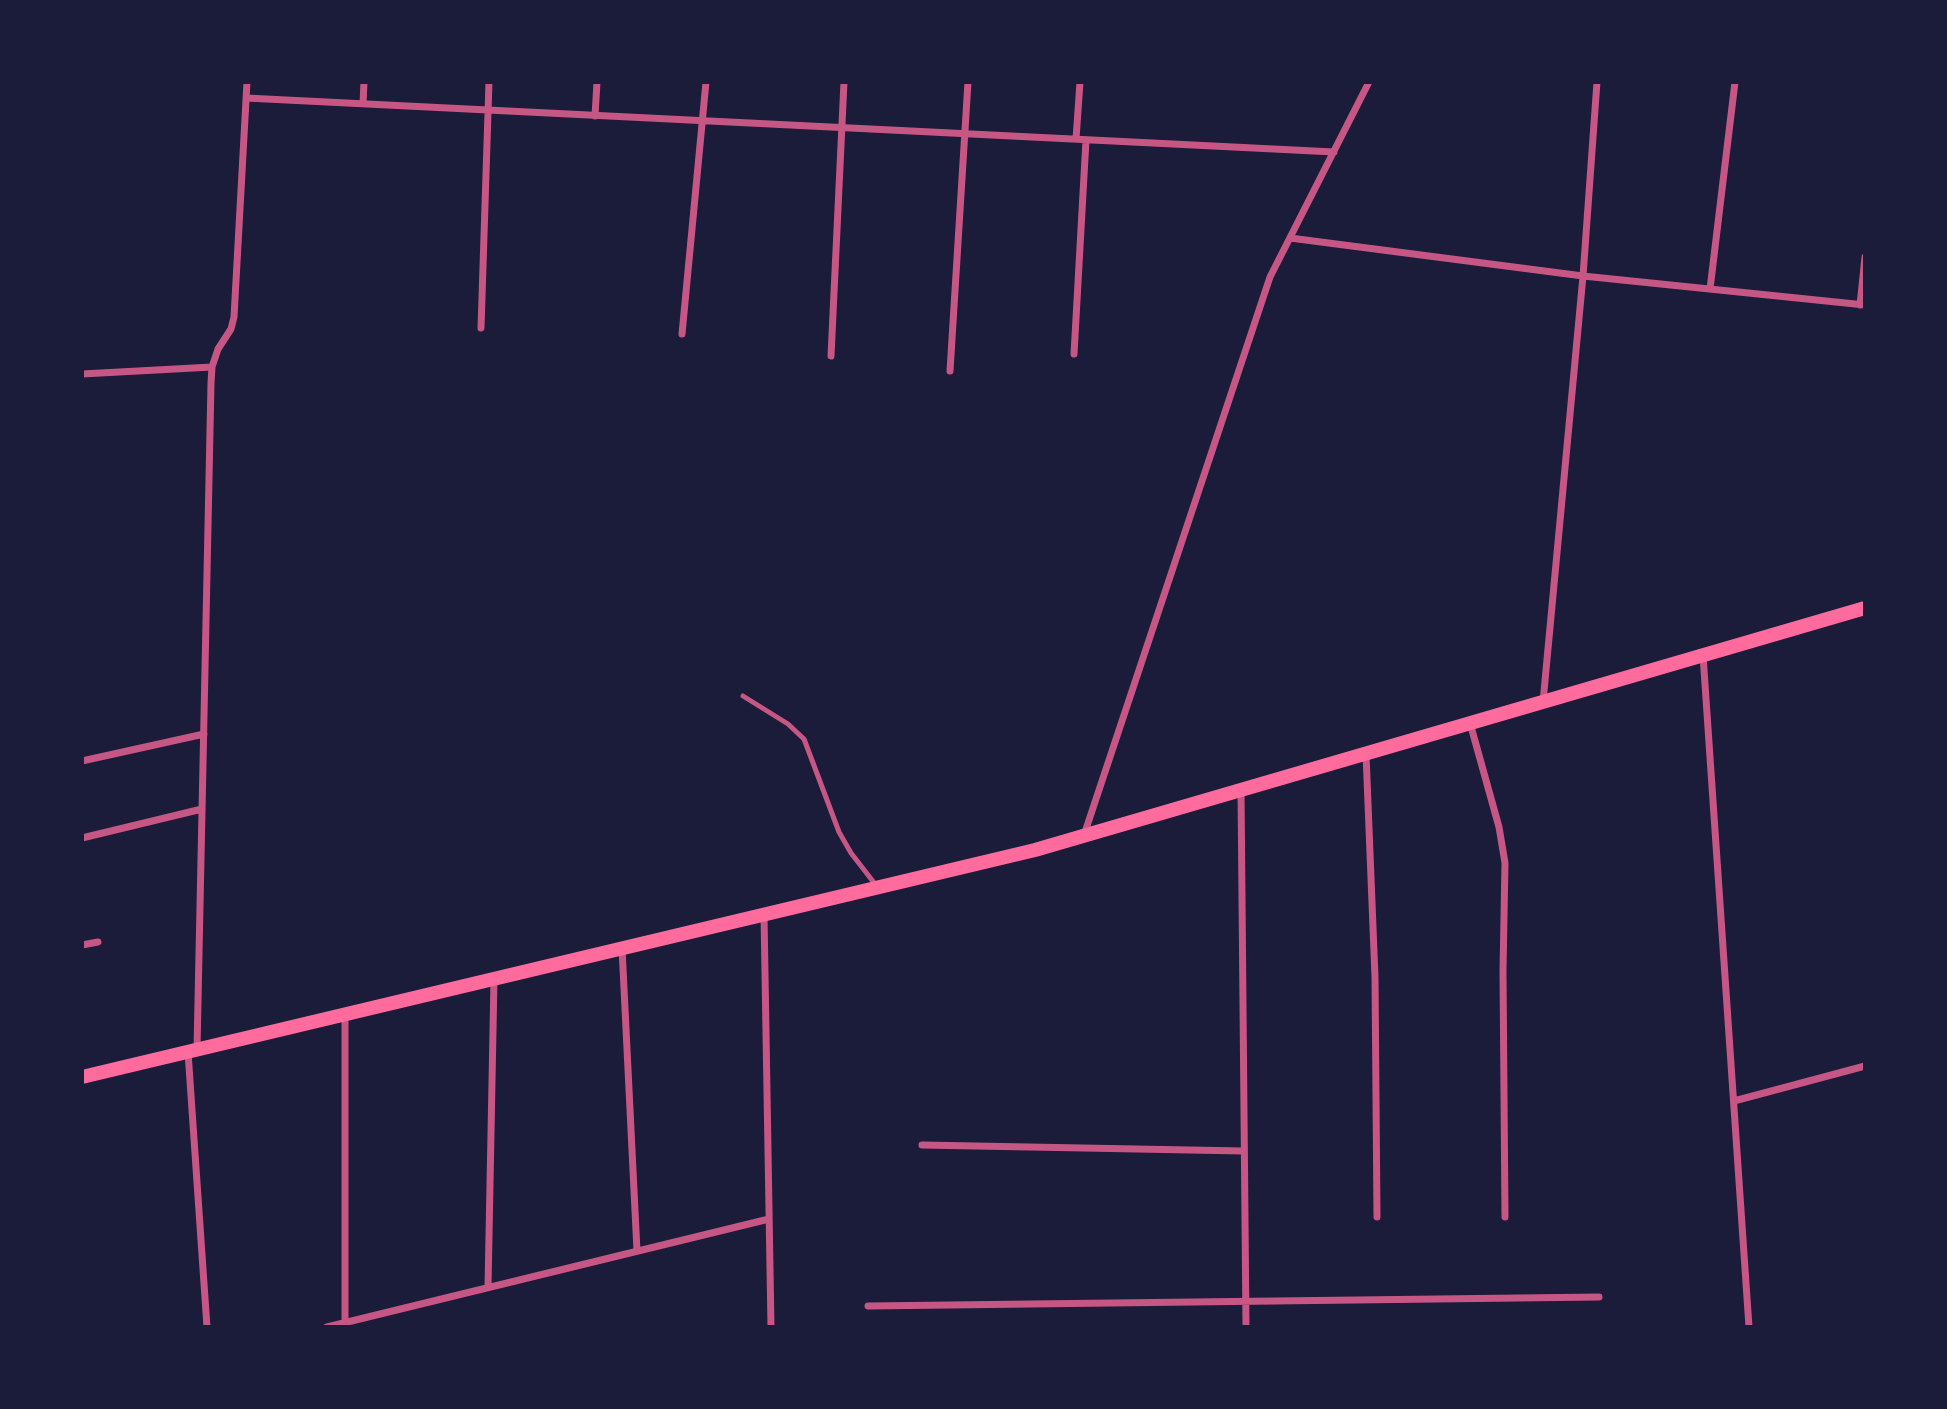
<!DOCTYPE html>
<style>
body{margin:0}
#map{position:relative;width:1947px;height:1409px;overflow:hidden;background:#1b1b3a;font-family:Inter,sans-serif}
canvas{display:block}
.frame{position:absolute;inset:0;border:84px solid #1b1b3a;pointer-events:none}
</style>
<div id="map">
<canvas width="1947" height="1409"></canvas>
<div class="frame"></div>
</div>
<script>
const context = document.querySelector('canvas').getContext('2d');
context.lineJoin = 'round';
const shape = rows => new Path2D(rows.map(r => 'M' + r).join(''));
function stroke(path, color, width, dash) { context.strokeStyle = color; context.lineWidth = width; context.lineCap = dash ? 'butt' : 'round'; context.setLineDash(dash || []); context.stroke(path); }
stroke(shape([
 [743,696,788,724,804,739,839,832,851,853,875,884]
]), '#c65784', 5);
stroke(shape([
 [246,98,1334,152],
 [363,104,364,82],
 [595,116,597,82],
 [1076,139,1080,82],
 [1290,238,1583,276,1865,305],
 [1710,289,1735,82],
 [1860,305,1865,257],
 [481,328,489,82],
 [682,334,706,82],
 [1074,354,1086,140],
 [831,356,844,82],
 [950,371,968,82],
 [82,374,212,367],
 [1703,655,1749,1327],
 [1543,702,1583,276,1597,82],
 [1470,723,1499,827,1505,863,1503,971,1505,1217],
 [1366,754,1375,977,1377,1217],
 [82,761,204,734],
 [1241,790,1246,1327],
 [1084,835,1270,277,1369,82],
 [82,838,202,809],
 [764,915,771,1327],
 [82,945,98,942],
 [622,948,637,1251],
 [345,1014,345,1323],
 [197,1049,211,383,212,367,218,349,231,329,234,317,247,82],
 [188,1052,207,1327],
 [1734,1101,1865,1066],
 [922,1145,1244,1151],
 [488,1287,494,979],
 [868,1306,1599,1297],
 [327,1327,769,1219]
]), '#c65784', 7);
stroke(shape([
 [82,1077,1035,850,1865,608]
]), '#ff6b9d', 14);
</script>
